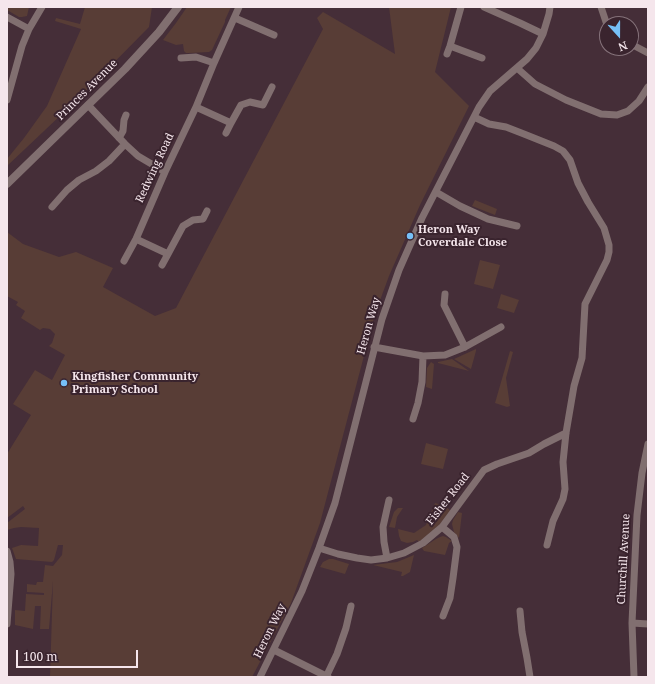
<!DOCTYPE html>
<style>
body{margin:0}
#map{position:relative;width:655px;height:684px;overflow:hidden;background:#452e38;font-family:"Noto Serif",serif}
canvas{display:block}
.frame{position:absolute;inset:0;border:8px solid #f5e6ec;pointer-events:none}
.north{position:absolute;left:599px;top:16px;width:40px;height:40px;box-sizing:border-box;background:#3a242e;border:1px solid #85727a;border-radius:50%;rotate:159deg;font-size:11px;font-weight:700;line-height:16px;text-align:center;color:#f5e6ec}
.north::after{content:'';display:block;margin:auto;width:14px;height:18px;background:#76c0f7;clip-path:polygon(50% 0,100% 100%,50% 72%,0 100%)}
.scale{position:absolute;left:16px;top:650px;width:122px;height:18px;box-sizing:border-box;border:2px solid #f5e6ec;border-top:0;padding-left:5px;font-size:12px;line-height:14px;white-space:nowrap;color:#f5e6ec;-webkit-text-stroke:3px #3a242e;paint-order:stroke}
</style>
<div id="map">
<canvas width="655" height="684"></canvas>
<div class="frame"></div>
<div class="north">N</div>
<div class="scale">100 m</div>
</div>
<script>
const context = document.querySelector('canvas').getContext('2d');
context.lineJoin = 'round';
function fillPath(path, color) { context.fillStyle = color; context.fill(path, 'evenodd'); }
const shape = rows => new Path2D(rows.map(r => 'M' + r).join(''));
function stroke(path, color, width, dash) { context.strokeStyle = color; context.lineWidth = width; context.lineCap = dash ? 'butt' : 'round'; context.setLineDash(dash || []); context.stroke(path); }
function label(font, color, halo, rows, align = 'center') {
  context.font = font + ' "Noto Serif",serif'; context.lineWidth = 4; context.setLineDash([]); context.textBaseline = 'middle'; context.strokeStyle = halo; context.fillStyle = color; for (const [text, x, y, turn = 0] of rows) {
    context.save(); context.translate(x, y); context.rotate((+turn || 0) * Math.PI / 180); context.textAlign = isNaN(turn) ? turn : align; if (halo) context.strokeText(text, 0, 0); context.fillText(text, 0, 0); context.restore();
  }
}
fillPath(shape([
 [7,7,29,7,27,16,22,17,19,17,7,10],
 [85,7,152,7,149,27,81,96,7,166,7,159,24,138,47,106,81,29,55,21,56,18,80,24],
 [187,7,231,7,225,20,225,22,212,50,209,52,189,53,186,53,184,51,183,44,176,45,163,40,176,23],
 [389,7,451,7,435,72,469,106,420,205,389,276,375,314,320,523,291,603,252,677,50,677,53,581,49,629,40,629,41,606,35,606,33,629,15,625,15,610,25,611,26,594,44,595,44,593,27,592,27,584,36,585,37,582,43,582,45,565,53,566,62,555,63,545,58,545,54,560,52,562,16,559,12,548,21,545,38,546,39,528,21,527,14,528,7,530,7,523,25,509,23,506,7,518,7,454,31,415,13,404,35,370,52,380,65,355,49,346,52,343,55,334,50,329,43,328,40,330,21,318,25,311,16,305,18,302,7,296,7,232,23,244,59,257,76,252,113,268,103,287,155,316,176,308,323,29,317,18,323,12,395,54],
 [475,200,497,209,495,215,472,206],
 [480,260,500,265,493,289,474,284],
 [501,294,519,300,514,313,497,308],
 [476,349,476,351,471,369,454,359],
 [510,351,513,352,506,378,510,406,507,407,495,403],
 [452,359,469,371,438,363,438,362],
 [431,362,434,364,432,389,426,387,427,368],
 [426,443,448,449,443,469,421,464],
 [435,503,445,506,451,511,440,525,419,542,417,540,413,542,407,543,401,541,399,536,398,529,414,533,426,525],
 [398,508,403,508,397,517,395,528,389,527,394,512],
 [458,512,462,513,459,538,454,532,452,524,453,520],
 [443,536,446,537,452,541,449,543,445,555,424,551,422,548,436,539,440,537],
 [414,555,410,572,403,576,401,576,402,572,373,565,397,562],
 [329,559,333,559,349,564,345,574,320,567,323,562]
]), '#583d36');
stroke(shape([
 [484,7,520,23,543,34],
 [601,7,606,22,608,24],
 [7,17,29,29],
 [235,18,274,35],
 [631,44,648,53],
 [450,46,482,58],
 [447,54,450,46,461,7],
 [181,58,196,57,214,63],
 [517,68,535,84,566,100,601,114,617,115,628,111,639,101,648,87],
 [7,100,22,46,29,29,42,7],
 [88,105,125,144,138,156,165,172],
 [196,107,231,123],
 [474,117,489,124,506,127,524,134,554,146,563,151,570,160,578,183,588,202,604,228,609,245,609,252,607,260,585,304,582,358,574,386,566,433,563,462,565,489,563,499,553,521,547,545],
 [226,133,231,123,241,105,250,102,263,105,272,87],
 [119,138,123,131,124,120,126,115],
 [436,192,460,206,488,219,517,226],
 [52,207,67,190,79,180,96,171,109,161,125,144],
 [136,239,168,254],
 [124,261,136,239,165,172,196,107,214,63,239,7],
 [162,265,168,254,183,226,193,220,203,219,207,211],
 [445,294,444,305,465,347],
 [374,347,423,356,445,355,465,347,501,327],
 [413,419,418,403,422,382,423,356],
 [442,527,454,537,457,547,453,578,450,598,443,616],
 [319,548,338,554,357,558,371,560,387,558,404,553,423,543,442,527,484,470,497,464,529,453,544,444,566,433],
 [7,551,10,562,11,574,7,624],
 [387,558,384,542,383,527,389,500],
 [520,611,522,632,527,658,530,677],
 [632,623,648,624],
 [274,650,328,677],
 [260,677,302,591,319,548,335,503,382,319,399,270,422,218,479,107,490,91,527,59,536,48,543,34,549,14,550,7],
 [326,677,337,654,346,628,351,606],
 [634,677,632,623,637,515,642,473,648,444]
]), '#816f70', 7);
stroke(shape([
 [7,184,125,69,159,32,178,7]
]), '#816f70', 8);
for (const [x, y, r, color] of [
 [410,236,4,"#76c0f7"],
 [64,383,4,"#76c0f7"]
]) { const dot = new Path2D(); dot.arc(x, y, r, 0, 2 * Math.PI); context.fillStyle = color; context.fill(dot); stroke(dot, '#3a242e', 1.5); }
label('11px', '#f5e6ec', '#3a242e', [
 ["Princes Avenue",87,90,-45],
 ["Redwing Road",155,168,-65],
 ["Heron Way",369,326,-74],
 ["Fisher Road",448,499,-52],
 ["Churchill Avenue",624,559,-87],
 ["Heron Way",270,631,-64]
]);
label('bold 11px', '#f5e6ec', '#3a242e', [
 ["Heron Way",418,230],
 ["Coverdale Close",418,243],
 ["Kingfisher Community",72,377],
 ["Primary School",72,390]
], 'left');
</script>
